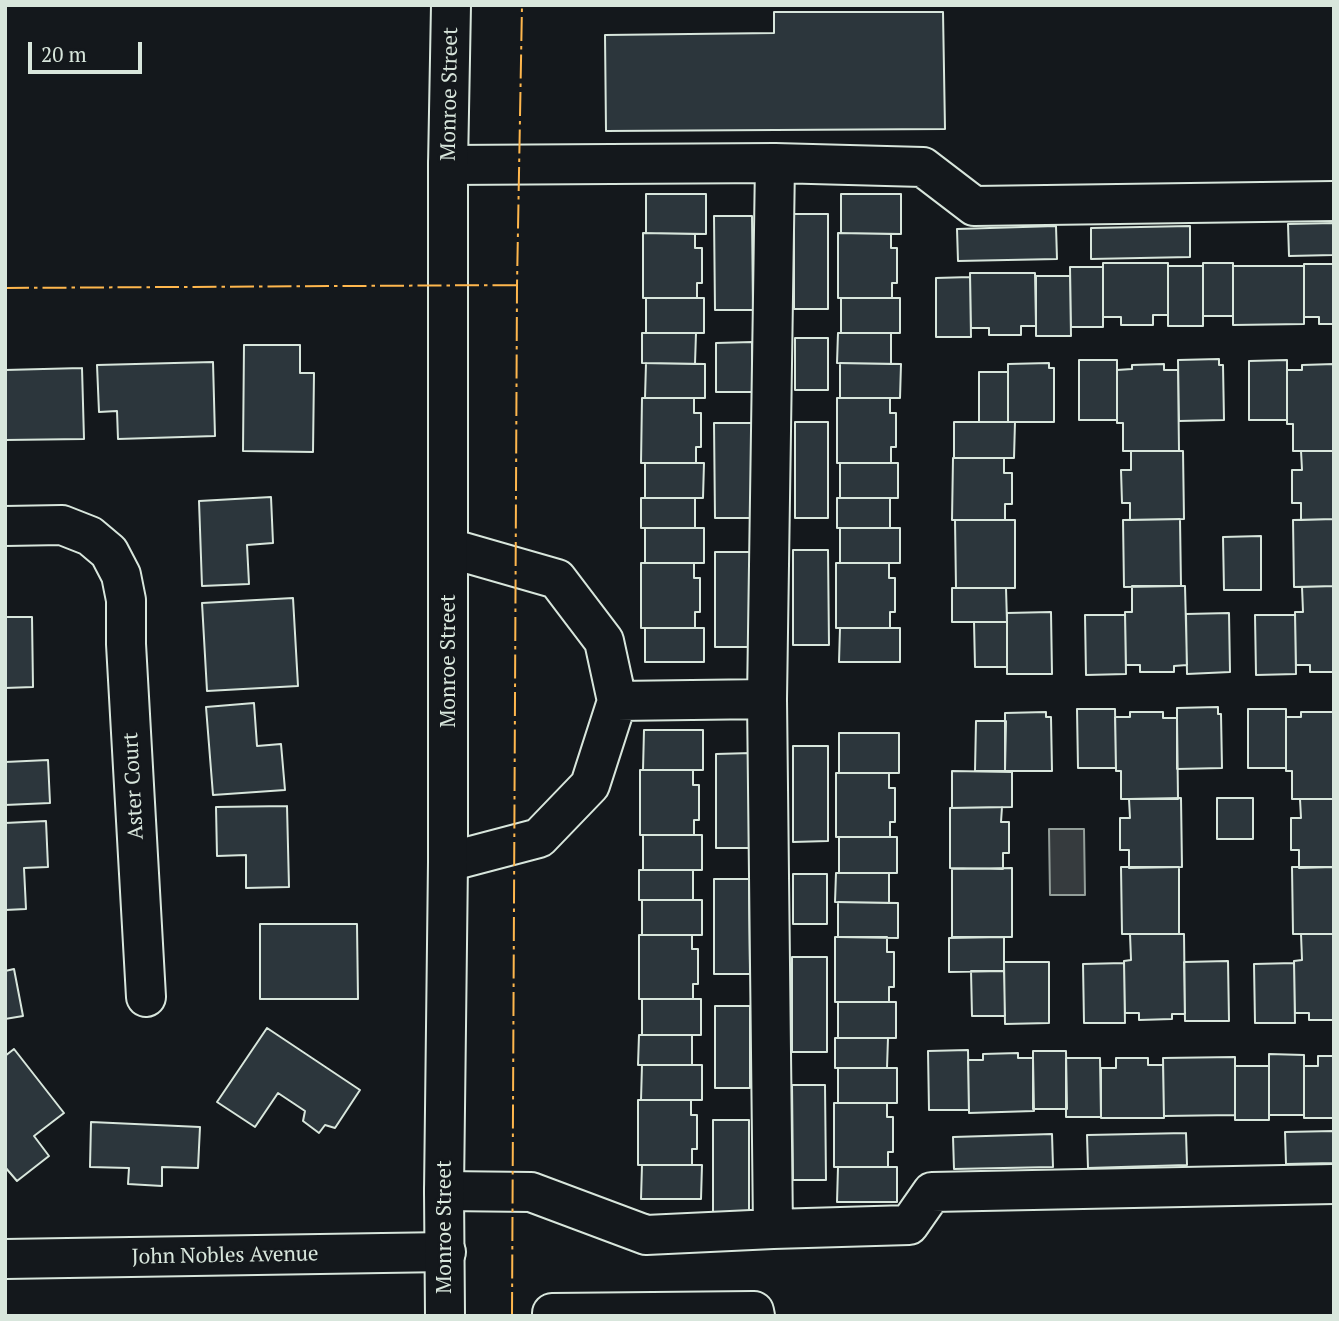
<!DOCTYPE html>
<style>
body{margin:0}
#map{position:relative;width:1339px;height:1321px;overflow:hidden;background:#14181c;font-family:"PT Serif",serif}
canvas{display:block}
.frame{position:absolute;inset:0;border:7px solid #d8e6dc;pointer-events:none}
.scale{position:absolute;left:28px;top:42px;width:114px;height:32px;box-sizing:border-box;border:4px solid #d8e6dc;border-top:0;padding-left:9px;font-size:21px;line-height:24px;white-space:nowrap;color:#d8e6dc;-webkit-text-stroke:5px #14181c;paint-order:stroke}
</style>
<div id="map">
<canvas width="1339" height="1321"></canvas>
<div class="frame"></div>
<div class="scale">20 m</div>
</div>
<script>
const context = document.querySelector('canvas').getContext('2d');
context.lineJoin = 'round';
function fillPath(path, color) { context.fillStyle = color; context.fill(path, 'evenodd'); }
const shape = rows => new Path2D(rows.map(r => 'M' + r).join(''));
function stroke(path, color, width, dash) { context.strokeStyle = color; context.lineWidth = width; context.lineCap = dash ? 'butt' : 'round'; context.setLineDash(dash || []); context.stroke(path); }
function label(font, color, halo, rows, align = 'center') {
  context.font = font + ' "PT Serif",serif'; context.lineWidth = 5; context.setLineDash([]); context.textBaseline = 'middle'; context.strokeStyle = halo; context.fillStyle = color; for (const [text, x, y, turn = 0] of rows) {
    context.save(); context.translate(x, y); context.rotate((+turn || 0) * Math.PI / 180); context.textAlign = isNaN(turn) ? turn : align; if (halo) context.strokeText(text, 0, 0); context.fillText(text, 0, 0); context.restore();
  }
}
const water = shape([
 [1049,829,1084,829,1085,895,1050,895,1049,829]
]);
fillPath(water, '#363b3e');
stroke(water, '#939e99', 2);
const building = shape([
 [774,12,943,12,945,129,606,131,605,35,774,33,774,12],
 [646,194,706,194,706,234,646,233,646,194],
 [841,194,901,194,901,234,841,233,841,194],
 [794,214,828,214,828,309,794,309,794,214],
 [714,216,752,216,753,310,715,310,714,216],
 [1334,223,1334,255,1289,256,1288,224,1334,223],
 [1056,226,1057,259,958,261,957,229,1056,226],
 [1190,226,1190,257,1091,259,1091,228,1190,226],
 [643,233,695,234,695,248,702,248,702,283,697,283,697,298,643,298,643,233],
 [838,233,891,234,891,248,897,248,897,283,892,283,892,298,838,298,838,233],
 [1103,263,1168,263,1168,315,1153,315,1153,325,1121,325,1121,317,1103,317,1103,263],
 [1203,263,1233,263,1233,316,1203,316,1203,263],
 [1304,264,1334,264,1334,324,1319,324,1319,317,1304,317,1304,264],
 [1168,266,1203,266,1203,326,1168,326,1168,266],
 [1233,266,1304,266,1304,324,1233,325,1233,266],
 [1070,267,1103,267,1103,327,1071,327,1070,267],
 [970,273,1035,273,1036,326,1021,326,1021,335,989,335,989,328,971,328,970,273],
 [1036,276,1070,276,1071,336,1036,336,1036,276],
 [970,277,971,337,936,337,936,278,970,277],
 [646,298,704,298,704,333,646,333,646,298],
 [841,298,900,298,900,333,841,333,841,298],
 [642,333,696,333,695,364,642,363,642,333],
 [838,333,891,333,891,364,837,363,838,333],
 [795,338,828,338,828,390,795,390,795,338],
 [752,342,752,392,716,392,716,343,752,342],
 [244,345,300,345,300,373,314,373,313,452,243,451,244,345],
 [1219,359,1219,365,1223,365,1224,420,1179,421,1178,360,1219,359],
 [1079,360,1117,360,1117,420,1079,420,1079,360],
 [1287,360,1287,420,1249,420,1249,361,1287,360],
 [213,362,215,436,118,439,117,411,99,412,97,365,213,362],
 [646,363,705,364,705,398,645,398,646,363],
 [840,363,901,364,900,398,840,398,840,363],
 [1049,363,1049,368,1054,368,1054,422,1008,422,1008,364,1049,363],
 [1164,364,1164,370,1178,370,1179,451,1123,451,1123,423,1117,423,1117,370,1132,369,1132,365,1164,364],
 [1334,364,1334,451,1293,451,1293,424,1287,424,1287,370,1302,370,1302,365,1334,364],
 [82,368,84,439,5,440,5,370,82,368],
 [979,372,1008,372,1008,422,979,422,979,372],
 [642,398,694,398,694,413,701,413,701,447,696,447,696,463,641,463,642,398],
 [837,398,890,398,890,413,896,413,896,447,891,447,891,463,837,463,837,398],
 [795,422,828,422,828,518,795,518,795,422],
 [954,422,1015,422,1014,458,954,458,954,422],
 [714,423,752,423,753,518,715,518,714,423],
 [1131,451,1183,451,1184,519,1130,520,1130,503,1122,503,1121,470,1131,470,1131,451],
 [1301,451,1334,451,1334,519,1301,520,1301,503,1292,503,1292,470,1302,470,1301,451],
 [953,458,1004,458,1004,473,1012,473,1012,504,1005,504,1005,520,952,520,953,458],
 [645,463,704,463,703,498,645,498,645,463],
 [840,463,898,463,898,498,840,498,840,463],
 [271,497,273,543,247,545,249,584,202,586,199,501,271,497],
 [641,498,695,498,695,528,641,528,641,498],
 [837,498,890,498,890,528,837,528,837,498],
 [1180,519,1181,586,1124,587,1123,520,1180,519],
 [1334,519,1334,586,1294,587,1293,520,1334,519],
 [955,520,1015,520,1015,588,956,588,955,520],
 [645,528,704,528,704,563,645,563,645,528],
 [840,528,900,528,900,563,840,563,840,528],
 [1261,536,1261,590,1224,590,1223,537,1261,536],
 [793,550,828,550,829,645,793,645,793,550],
 [715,552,753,552,753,647,715,647,715,552],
 [641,563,694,563,694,578,700,578,700,612,695,612,695,628,641,628,641,563],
 [836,563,889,563,889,578,895,578,895,612,890,612,890,628,836,628,836,563],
 [1132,586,1185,586,1187,665,1174,666,1174,672,1140,672,1140,665,1126,665,1125,612,1132,612,1132,586],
 [1334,586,1334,672,1310,672,1310,665,1296,665,1295,612,1303,612,1302,587,1334,586],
 [952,588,1006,588,1007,622,952,622,952,588],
 [293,598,298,686,207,691,202,603,293,598],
 [1051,612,1052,674,1007,674,1007,613,1051,612],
 [1229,613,1230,672,1187,674,1186,614,1229,613],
 [1085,615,1125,615,1126,674,1086,675,1085,615],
 [1255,615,1295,615,1296,674,1256,675,1255,615],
 [5,617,32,617,33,687,5,688,5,617],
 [974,622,1007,622,1007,667,975,667,974,622],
 [645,628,704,628,704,662,645,662,645,628],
 [840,628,900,628,900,662,839,662,840,628],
 [254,703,257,746,281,744,285,790,213,795,206,707,254,703],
 [1218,707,1218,714,1221,714,1222,768,1177,769,1177,708,1218,707],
 [1077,709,1115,709,1116,768,1078,768,1077,709],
 [1248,709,1286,709,1286,768,1248,768,1248,709],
 [1046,712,1046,717,1051,717,1052,771,1005,771,1005,713,1046,712],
 [1130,712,1163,712,1163,718,1177,718,1178,799,1121,799,1121,771,1116,771,1115,717,1130,717,1130,712],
 [1301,712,1334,712,1334,799,1292,799,1292,771,1286,771,1286,717,1301,717,1301,712],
 [976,721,1006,721,1005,771,975,771,976,721],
 [644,730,703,730,703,770,643,770,644,730],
 [839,733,899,733,899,773,839,773,839,733],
 [793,746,828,746,828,841,793,842,793,746],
 [751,753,752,848,716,848,716,754,751,753],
 [5,759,5,762,48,760,50,803,5,805,5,759],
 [640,770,693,770,693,785,699,785,699,820,694,820,694,835,640,835,640,770],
 [952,771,1012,772,1012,807,952,808,952,771],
 [836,773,889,773,889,788,895,788,895,822,890,822,890,837,836,837,836,773],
 [1181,798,1182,867,1129,868,1129,850,1120,850,1120,818,1130,818,1129,799,1181,798],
 [1217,798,1253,798,1253,839,1217,839,1217,798],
 [1300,799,1334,799,1334,867,1299,868,1299,850,1291,850,1291,818,1301,818,1300,799],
 [287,806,289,887,246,888,246,855,217,856,216,807,287,806],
 [1002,807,1001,822,1009,822,1009,853,1003,853,1003,869,950,868,950,808,1002,807],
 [46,821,48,867,24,868,26,909,5,910,5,823,46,821],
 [643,835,702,835,702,870,643,870,643,835],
 [839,837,897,837,897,873,839,873,839,837],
 [1121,867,1179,867,1179,934,1122,934,1121,867],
 [1292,867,1334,867,1334,934,1293,934,1292,867],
 [1012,868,1012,937,952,937,952,869,1012,868],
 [639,870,693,870,693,900,639,900,639,870],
 [836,873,889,873,889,903,835,902,836,873],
 [793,874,827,874,827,924,793,924,793,874],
 [714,879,749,879,750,974,714,974,714,879],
 [642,900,702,900,702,935,642,935,642,900],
 [838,902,898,903,898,938,838,937,838,902],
 [260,924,357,924,358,999,260,999,260,924],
 [1130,934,1184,934,1185,1014,1172,1014,1172,1019,1139,1020,1139,1013,1125,1013,1124,961,1131,960,1130,934],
 [1301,934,1334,934,1334,1020,1309,1020,1309,1013,1295,1013,1294,961,1302,960,1301,934],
 [639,935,692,935,692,949,698,949,698,984,693,984,693,999,639,999,639,935],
 [835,937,887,937,887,952,894,952,894,987,889,987,889,1002,835,1002,835,937],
 [1004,937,1004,971,949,972,949,938,1004,937],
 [792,957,827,957,827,1052,792,1052,792,957],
 [1228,961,1229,1021,1185,1021,1184,962,1228,961],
 [1004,962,1049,962,1049,1023,1005,1024,1004,962],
 [1124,963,1125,1023,1084,1023,1083,964,1124,963],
 [1294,963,1295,1023,1255,1023,1254,964,1294,963],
 [14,969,23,1016,5,1019,5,971,14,969],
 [971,971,1004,971,1005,1016,972,1016,971,971],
 [642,999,701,999,701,1035,642,1035,642,999],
 [838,1002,896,1002,896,1038,838,1038,838,1002],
 [715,1006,750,1006,750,1088,715,1088,715,1006],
 [267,1028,360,1090,335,1128,325,1125,319,1133,303,1121,305,1111,278,1093,255,1127,217,1102,267,1028],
 [639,1035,692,1035,692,1065,638,1065,639,1035],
 [835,1038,888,1038,887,1068,835,1068,835,1038],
 [14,1049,64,1113,34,1136,49,1156,17,1181,5,1167,5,1056,14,1049],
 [968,1050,969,1110,929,1110,928,1051,968,1050],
 [1033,1051,1066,1051,1067,1109,1033,1109,1033,1051],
 [1018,1053,1018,1058,1033,1058,1034,1111,969,1113,968,1060,983,1060,983,1054,1018,1053],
 [1269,1054,1304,1055,1304,1115,1269,1115,1269,1054],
 [1318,1056,1334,1056,1334,1118,1304,1118,1304,1066,1318,1066,1318,1056],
 [1235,1057,1235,1115,1164,1116,1163,1058,1235,1057],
 [1066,1058,1100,1058,1101,1117,1066,1117,1066,1058],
 [1116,1058,1148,1058,1148,1065,1163,1065,1164,1118,1101,1118,1101,1068,1116,1068,1116,1058],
 [642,1065,702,1065,702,1100,641,1100,642,1065],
 [1235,1066,1269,1066,1269,1120,1235,1120,1235,1066],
 [838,1068,897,1068,897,1103,838,1103,838,1068],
 [792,1085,825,1085,826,1180,793,1180,792,1085],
 [638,1100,691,1100,691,1115,697,1115,697,1149,692,1149,692,1165,638,1165,638,1100],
 [834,1103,887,1103,887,1117,893,1117,893,1152,888,1152,888,1167,834,1167,834,1103],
 [713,1120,749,1120,749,1215,713,1215,713,1120],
 [91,1122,200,1127,198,1168,162,1167,162,1186,128,1184,129,1168,90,1167,91,1122],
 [1334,1131,1334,1163,1286,1164,1285,1132,1334,1131],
 [1186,1133,1187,1165,1088,1168,1087,1135,1186,1133],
 [1052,1134,1053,1167,954,1169,953,1137,1052,1134],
 [642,1165,702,1165,701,1199,641,1199,642,1165],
 [838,1167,897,1167,897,1202,837,1202,838,1167]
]);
fillPath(building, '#2c363c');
stroke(building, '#d8e6dc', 2);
const minor = shape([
 [448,165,775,163,923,167,974,206,1334,201],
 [5,526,62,525,90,536,109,552,121,575,126,600,126,644,146,997],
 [767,699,775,163],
 [448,862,539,838,590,785,617,701,604,641,557,579,449,548],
 [444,1191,531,1192,646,1235,773,1229,767,699,617,701],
 [773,1229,909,1225,932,1192,1334,1184],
 [5,1259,446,1252],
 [552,1316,552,1313,754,1311,755,1316]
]);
const major = shape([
 [445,1316,444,1191,448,862,448,165,451,5]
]);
stroke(minor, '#d8e6dc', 42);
stroke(major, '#d8e6dc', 42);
stroke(minor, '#14181c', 38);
stroke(major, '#14181c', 38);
stroke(shape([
 [5,288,517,285],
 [512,1316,517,285,522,5]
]), '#ffb74d', 2, [24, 5, 3.5, 5]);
label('21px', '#d8e6dc', '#14181c', [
 ["Monroe Street",450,94,-89],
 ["Monroe Street",449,661,-90],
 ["Aster Court",134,786,-93],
 ["Monroe Street",445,1227,-90],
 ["John Nobles Avenue",225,1256,-1]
]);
</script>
